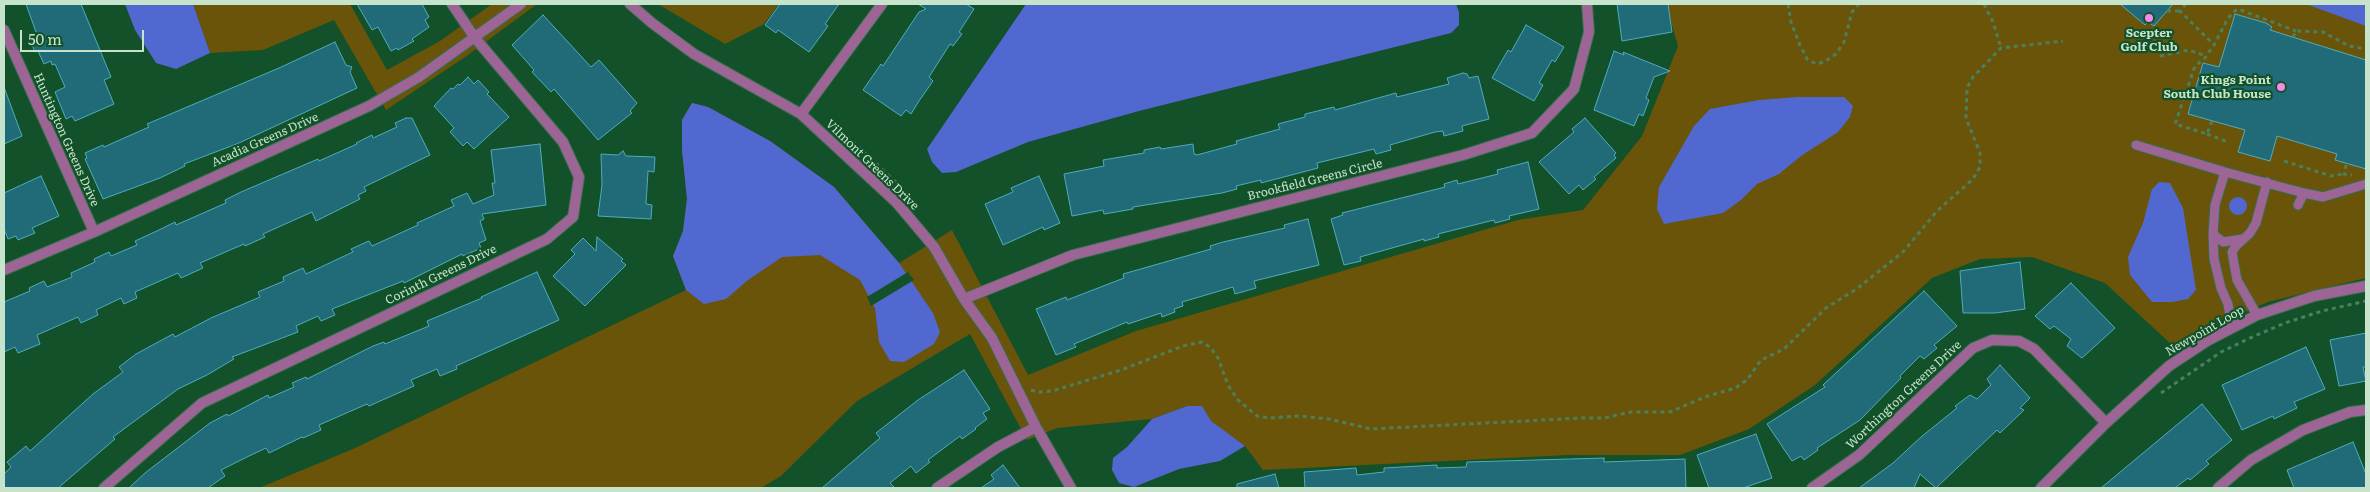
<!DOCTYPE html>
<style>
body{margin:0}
#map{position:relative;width:2370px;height:492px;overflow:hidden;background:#125129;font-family:Literata,serif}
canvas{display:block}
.frame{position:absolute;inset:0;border:5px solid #c6e4cb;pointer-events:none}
.scale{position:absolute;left:20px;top:30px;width:124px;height:22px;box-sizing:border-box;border:2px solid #c6e4cb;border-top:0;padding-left:6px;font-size:15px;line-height:18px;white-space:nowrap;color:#c6e4cb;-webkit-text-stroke:4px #125129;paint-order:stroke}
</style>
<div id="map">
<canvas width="2370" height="492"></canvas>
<div class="frame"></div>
<div class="scale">50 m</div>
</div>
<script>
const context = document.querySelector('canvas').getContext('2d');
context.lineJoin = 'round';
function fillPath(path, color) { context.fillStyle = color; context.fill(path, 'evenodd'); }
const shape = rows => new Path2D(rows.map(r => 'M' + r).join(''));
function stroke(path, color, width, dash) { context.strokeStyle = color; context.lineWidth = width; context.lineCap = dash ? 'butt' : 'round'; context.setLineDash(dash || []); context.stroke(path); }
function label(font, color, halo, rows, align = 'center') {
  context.font = font + ' Literata,serif'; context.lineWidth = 4.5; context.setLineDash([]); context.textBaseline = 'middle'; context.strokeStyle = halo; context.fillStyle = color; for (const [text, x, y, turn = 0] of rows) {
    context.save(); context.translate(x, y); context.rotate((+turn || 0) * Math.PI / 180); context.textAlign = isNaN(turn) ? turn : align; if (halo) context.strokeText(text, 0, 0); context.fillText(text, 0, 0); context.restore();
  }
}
fillPath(shape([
 [193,4,350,4,387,70,440,41,492,4,537,4,468,55,386,110,334,20,263,50,210,53],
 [658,4,779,4,764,24,725,44],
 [1666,4,2366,4,2366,278,2268,302,2172,345,2105,283,2032,257,1980,259,1932,278,1815,385,1749,429,1680,455,1569,455,1263,470,1245,446,1187,406,1152,419,1057,428,1027,440,970,334,857,401,781,476,761,488,259,488,353,449,686,290,673,256,683,231,687,199,682,150,682,120,692,103,708,107,770,141,834,187,899,263,952,230,1028,375,1136,331,1518,220,1583,210,1642,136,1678,46]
]), '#6a5409');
fillPath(shape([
 [125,4,193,4,210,53,176,69,156,63,135,30],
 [1026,4,1456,4,1459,12,1459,25,1451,33,1139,111,1028,142,956,172,942,173,932,162,927,149],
 [2306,4,2366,4,2366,26],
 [1798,97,1844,97,1853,106,1850,117,1838,132,1801,156,1779,174,1757,184,1741,200,1723,213,1664,224,1657,209,1659,187,1694,126,1710,109,1759,100],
 [692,103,708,107,770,141,834,187,899,263,933,313,940,332,934,344,904,362,890,361,879,342,875,308,860,280,820,255,782,257,748,280,726,299,704,304,686,290,673,256,683,231,687,199,682,150,682,120],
 [2159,182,2170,183,2183,208,2196,290,2188,299,2172,302,2152,302,2130,275,2128,257,2143,223,2152,189],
 '2229 206a9 9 0 1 1 18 0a9 9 0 1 1-18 0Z',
 [1187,406,1202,406,1211,421,1245,446,1220,461,1179,469,1134,487,1119,483,1112,470,1113,458,1127,447,1152,419]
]), '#5268d1');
fillPath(shape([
 [908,272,914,280,871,306,867,297]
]), '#125129');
const building = shape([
 [26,4,81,4,111,77,104,80,114,104,75,121,72,116,66,119,55,92,65,87,55,64,52,65,51,61,44,64,38,51,35,52,28,36,36,32,26,4],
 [357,4,422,4,429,17,425,20,429,27,412,39,414,41,398,50,397,48,391,51,378,27,372,30,357,4],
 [780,4,839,4,825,24,828,26,809,52,778,30,776,33,765,25,780,4],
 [918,4,966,4,974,9,959,32,962,34,953,46,950,44,929,77,933,81,919,101,911,114,906,110,901,116,863,90,881,64,883,66,919,12,926,9,918,4],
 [1617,4,1668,4,1672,32,1622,41,1617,4],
 [2120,4,2173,4,2154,26,2148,22,2145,25,2120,4],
 [2235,14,2266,23,2272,27,2270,30,2366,60,2366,169,2335,160,2337,154,2277,136,2270,161,2238,152,2245,130,2188,114,2203,63,2219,67,2235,14],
 [543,15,591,67,599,60,637,103,630,111,632,113,598,140,554,89,551,92,532,72,534,70,512,45,543,15],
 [1526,25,1564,47,1555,62,1552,60,1539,83,1543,85,1534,101,1492,78,1508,50,1511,52,1526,25],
 [335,42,346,65,352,67,350,72,357,88,239,143,184,164,185,166,160,178,103,199,85,159,87,158,85,153,103,145,104,147,149,127,147,124,279,68,335,42],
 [1614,51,1624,55,1623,52,1670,71,1654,77,1646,98,1649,100,1643,116,1639,114,1634,126,1594,110,1614,51],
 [1463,73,1467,74,1469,78,1478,76,1489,119,1462,126,1463,131,1444,136,1443,131,1435,132,1390,145,1391,150,1376,154,1374,149,1317,163,1318,168,1261,183,1261,180,1236,186,1237,189,1222,193,1133,207,1133,209,1116,212,1104,214,1103,210,1072,216,1064,174,1104,166,1103,160,1144,153,1144,150,1160,147,1161,149,1193,144,1194,154,1197,155,1237,144,1236,141,1280,129,1278,124,1305,117,1305,114,1334,107,1335,110,1396,93,1397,97,1449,84,1447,78,1463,73],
 [468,77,474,84,478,80,489,92,487,94,509,117,474,149,467,142,463,146,450,132,454,128,434,106,451,88,453,89,458,84,460,85,468,77],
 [4,87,22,136,4,144,4,87],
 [406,118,412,118,430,155,364,187,366,191,358,195,360,199,316,221,312,212,263,234,265,237,245,246,244,244,200,263,203,268,181,278,178,273,135,292,137,298,124,304,121,298,96,310,98,315,81,323,78,317,37,335,40,344,18,353,15,347,4,352,4,302,30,291,29,288,44,281,47,287,72,277,71,273,95,262,94,259,109,252,111,256,137,245,135,241,159,230,175,222,176,225,226,203,225,200,241,192,318,159,319,161,357,144,356,143,372,135,373,138,397,127,395,123,406,118],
 [1585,118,1616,153,1614,155,1616,158,1594,177,1596,179,1583,190,1579,185,1569,194,1539,162,1574,132,1572,129,1585,118],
 [540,144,546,205,482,214,484,219,480,221,486,240,479,243,481,248,463,256,462,254,404,283,403,281,332,309,335,315,321,321,318,316,296,326,298,332,232,357,234,359,207,375,178,389,113,437,115,439,58,488,4,488,4,474,11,467,7,462,26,446,30,451,93,394,123,372,119,367,136,354,173,334,175,337,211,318,260,297,258,292,284,281,283,277,303,268,306,274,353,252,351,249,369,241,372,246,418,225,417,223,454,206,451,200,467,193,473,204,494,195,492,183,495,183,491,150,540,144],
 [623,151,626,156,655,157,654,172,648,171,647,188,646,204,652,205,651,219,598,216,602,185,601,154,618,155,623,151],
 [1528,162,1539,209,1509,216,1510,219,1495,223,1494,220,1438,234,1439,237,1424,241,1424,239,1360,257,1361,261,1344,265,1331,219,1343,215,1342,213,1445,187,1444,184,1457,180,1458,184,1498,174,1497,170,1528,162],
 [41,176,59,216,32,228,35,233,18,240,16,236,8,239,4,229,4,193,41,176],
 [1039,176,1060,223,1044,230,1043,227,1003,245,985,204,1013,192,1011,188,1039,176],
 [1308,219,1319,265,1254,281,1256,288,1235,294,1233,287,1182,302,1183,306,1174,309,1175,312,1162,317,1161,313,1128,324,1127,322,1074,344,1076,347,1056,355,1036,309,1066,297,1067,300,1124,278,1123,274,1211,249,1210,246,1223,242,1285,228,1284,225,1308,219],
 [597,237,623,259,621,261,626,265,585,306,553,276,575,254,571,250,583,238,596,251,597,237],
 [2020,262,2025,309,1995,313,1963,313,1960,271,2020,262],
 [537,272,559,320,456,366,457,369,440,376,437,369,411,380,414,386,369,406,367,404,319,425,321,430,303,438,302,437,269,453,266,448,249,456,221,470,225,476,208,488,129,488,145,473,210,423,227,414,228,416,268,395,269,398,294,387,292,383,306,377,307,379,373,346,384,342,385,344,429,326,427,321,482,298,481,297,537,272],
 [2071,283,2115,328,2082,358,2067,346,2071,339,2054,326,2050,329,2035,316,2071,283],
 [1924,291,1957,326,1934,345,1937,348,1924,359,1920,356,1900,376,1901,378,1860,420,1817,448,1818,450,1804,460,1801,456,1792,461,1767,424,1825,387,1823,385,1924,291],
 [2366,333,2366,367,2363,367,2366,381,2339,386,2330,340,2366,333],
 [2306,347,2325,389,2294,402,2297,408,2274,419,2273,416,2242,430,2222,385,2306,347],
 [2000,365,2030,398,2020,408,2024,410,2000,433,1997,430,1936,488,1920,474,1914,488,1859,488,1893,463,1921,437,1957,408,1955,406,1970,395,1977,399,1991,385,1987,379,2000,365],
 [964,370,990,409,983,413,987,419,975,428,976,429,962,439,960,436,928,460,930,462,916,473,911,466,890,483,895,488,822,488,880,438,876,433,918,400,964,370],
 [2202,404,2232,440,2206,461,2209,464,2190,480,2188,478,2175,488,2101,488,2202,404],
 [1756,434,1772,478,1743,488,1709,488,1697,455,1756,434],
 [2353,442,2366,474,2366,488,2294,488,2287,470,2353,442],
 [1604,458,1604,462,1685,459,1686,488,1305,488,1304,472,1356,468,1357,475,1384,472,1384,468,1437,465,1437,468,1466,467,1467,462,1604,458],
 [1003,465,1020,488,981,488,994,479,991,475,1003,465],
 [1275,474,1279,488,1237,488,1237,484,1275,474]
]);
fillPath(building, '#216b78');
stroke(building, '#4facbd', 1);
const lane = shape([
 [2136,145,2225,172,2304,193,2298,205],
 [2225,172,2215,205,2213,234,2214,259,2221,288,2228,304,2232,328],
 [2304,193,2323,197,2366,184],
 [2213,234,2223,242,2242,239],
 [2257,315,2237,280,2232,252,2236,246,2250,233,2256,223,2267,182]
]);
const street = shape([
 [630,4,652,23,694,54,801,114,896,202,934,247,964,299,992,338,1036,427,1071,488],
 [4,30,94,232],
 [801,114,882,4],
 [4,270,94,232,369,106,419,77,521,4],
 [964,299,1073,255,1463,155,1532,133,1574,89,1589,32,1587,4],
 [104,488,202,403,547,239,573,217,579,177,563,142,475,38,452,4],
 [937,488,998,447,1036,427],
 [1812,488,1859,455,1973,348,1992,340,2019,341,2034,349,2106,423],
 [2041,488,2106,423,2169,366,2207,341,2257,315,2314,296,2366,286],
 [2218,488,2251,460,2303,430,2350,412,2366,410]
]);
stroke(lane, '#366e49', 11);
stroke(street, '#366e49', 12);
stroke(shape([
 [1788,4,1791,22,1799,43,1807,59,1816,64,1824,62,1836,54,1844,42,1852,12,1859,4],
 [1984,4,1993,22,2001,48],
 [2186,4,2180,11,2214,45,2227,20,2233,12,2238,9,2296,31],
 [2167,11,2180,11],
 [2293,37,2296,31,2323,32,2349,46,2366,49],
 [2160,56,2189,50,2206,56],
 [2212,121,2207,134,2175,124,2195,66,2204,59,2214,45],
 [835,125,901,187],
 [2207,134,2228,142],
 [2284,161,2331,176,2344,174],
 [2346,165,2344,174,2352,175],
 [1031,390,1039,392,1052,391,1121,370,1183,346,1202,342,1211,348,1218,358,1228,385,1238,400,1257,416,1270,418,1299,416,1329,419,1371,429,1581,418,1604,418,1631,412,1670,412,1705,397,1735,388,1747,380,1761,360,1784,349,1826,308,1858,288,1903,252,1937,211,1973,179,1980,167,1980,153,1966,118,1967,88,1973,77,2001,48,2063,41],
 [2161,393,2221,352,2250,338,2285,323,2322,311,2366,301]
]), '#4c805d', 3, [4, 4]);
stroke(lane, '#9d6496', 9);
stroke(street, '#9d6496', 10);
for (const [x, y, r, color] of [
 [2149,18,5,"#f788ec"],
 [2281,87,5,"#f788ec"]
]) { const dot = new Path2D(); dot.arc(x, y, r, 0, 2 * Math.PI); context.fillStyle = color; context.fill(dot); stroke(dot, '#125129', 2); }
label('bold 12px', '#c6e4cb', '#125129', [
 ["Scepter",2149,33],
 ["Golf Club",2149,47],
 ["Kings Point",2271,80,"right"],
 ["South Club House",2271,94,"right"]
]);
label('12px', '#c6e4cb', '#125129', [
 ["Huntington Greens Drive",66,140,66],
 ["Acadia Greens Drive",265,140,-24],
 ["Vilmont Greens Drive",872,165,44],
 ["Brookfield Greens Circle",1315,180,-14],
 ["Corinth Greens Drive",441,275,-26],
 ["Newpoint Loop",2205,331,-30],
 ["Worthington Greens Drive",1904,395,-43]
]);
</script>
